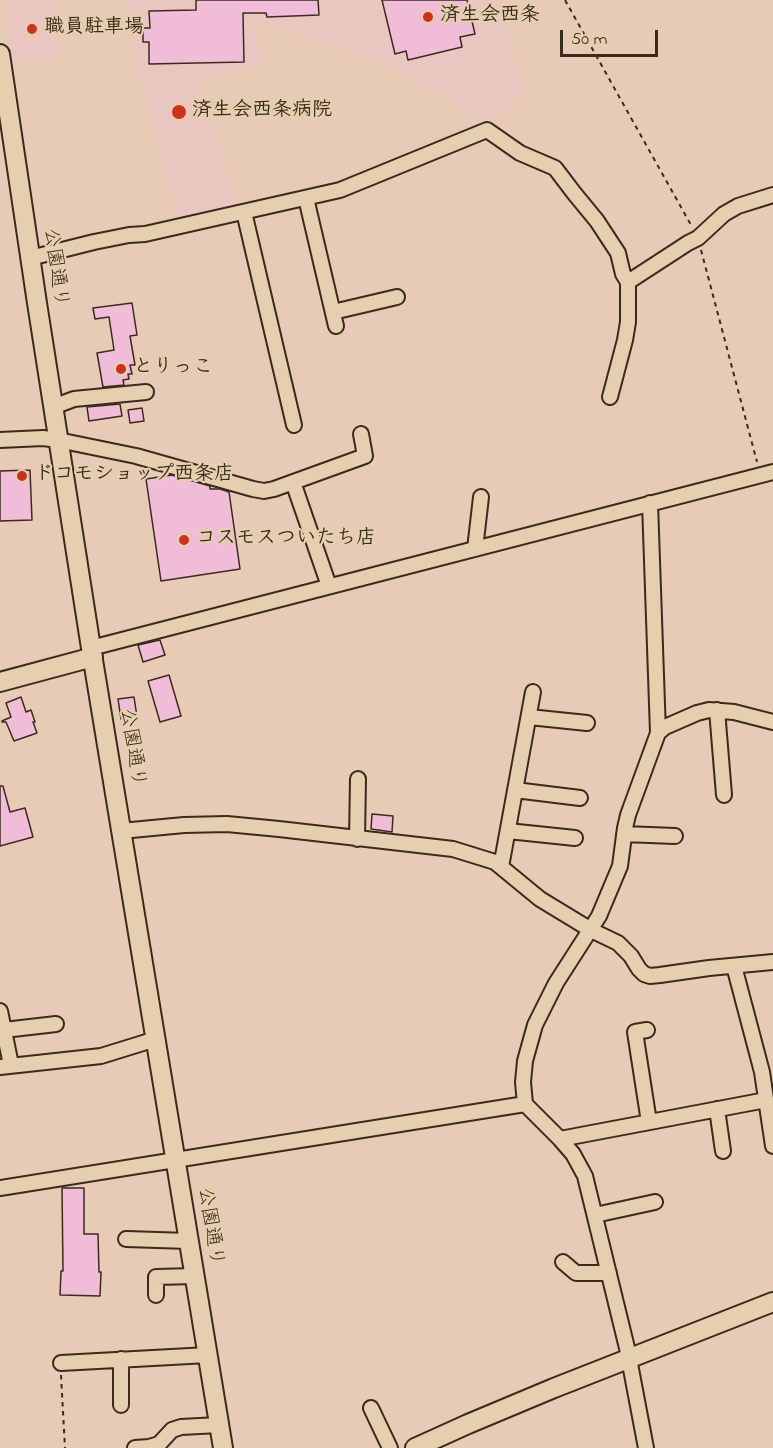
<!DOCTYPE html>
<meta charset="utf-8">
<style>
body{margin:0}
#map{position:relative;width:773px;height:1448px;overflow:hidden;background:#e7cbb6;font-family:"Indie Flower",sans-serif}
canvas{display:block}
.scale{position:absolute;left:560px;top:30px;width:98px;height:27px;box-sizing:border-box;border:3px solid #3b2a1e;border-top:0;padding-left:8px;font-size:18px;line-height:21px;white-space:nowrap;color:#3b2a1e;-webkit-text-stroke:4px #e5cfae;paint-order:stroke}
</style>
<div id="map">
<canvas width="773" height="1448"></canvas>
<div class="scale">50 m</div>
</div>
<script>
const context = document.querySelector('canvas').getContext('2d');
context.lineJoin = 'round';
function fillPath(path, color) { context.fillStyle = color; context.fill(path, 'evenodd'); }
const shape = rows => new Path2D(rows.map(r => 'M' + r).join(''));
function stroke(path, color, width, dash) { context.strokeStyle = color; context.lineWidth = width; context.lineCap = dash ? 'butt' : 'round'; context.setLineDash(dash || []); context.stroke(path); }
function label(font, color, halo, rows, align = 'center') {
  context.font = font + ' "Indie Flower","Klee One",sans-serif'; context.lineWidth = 4.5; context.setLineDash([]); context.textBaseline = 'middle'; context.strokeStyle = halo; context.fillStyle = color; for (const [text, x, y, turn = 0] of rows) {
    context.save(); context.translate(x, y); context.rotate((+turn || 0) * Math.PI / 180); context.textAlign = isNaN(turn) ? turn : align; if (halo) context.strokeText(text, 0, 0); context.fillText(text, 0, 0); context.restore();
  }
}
fillPath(shape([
 [5,0,50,0,59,58,13,61],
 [127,0,496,0,526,89,486,126,445,97,398,70,362,54,251,19,265,62,197,81,239,207,179,220,138,66]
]), '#eac6c0');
const building = shape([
 [196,0,318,0,319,15,267,17,266,13,243,13,244,62,149,64,149,42,143,42,143,28,150,28,149,11,196,10,196,0],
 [382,0,467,0,475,34,460,37,462,47,408,60,406,51,395,54,382,0],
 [132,303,137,335,130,336,135,365,130,365,132,374,128,374,129,379,123,380,124,385,103,387,97,353,114,350,109,317,95,319,93,308,132,303],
 [120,404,122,416,89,421,87,407,120,404],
 [142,408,144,421,130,423,128,410,142,408],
 [30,470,32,520,0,521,0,471,30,470],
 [172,475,210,486,210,489,220,489,229,492,240,569,161,581,146,479,172,475],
 [160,640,165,655,143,662,138,645,160,640],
 [169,675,181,716,160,722,148,681,169,675],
 [21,697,26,712,31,710,35,722,33,722,37,733,14,741,6,722,2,722,2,721,11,717,6,703,21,697],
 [134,697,137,717,121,719,118,699,134,697],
 [0,786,3,786,10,812,25,808,33,837,0,846,0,786],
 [372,814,393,816,392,832,371,829,372,814],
 [62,1188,84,1188,84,1234,98,1234,99,1272,101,1272,100,1296,60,1295,61,1271,63,1271,62,1188]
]);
fillPath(building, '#f0bcd7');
stroke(building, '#3b2a1e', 1.5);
const street = shape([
 [306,198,336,326],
 [244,212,294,425],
 [30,258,94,242,129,235,145,234,340,190,487,130,520,153,555,168,574,193,597,221,618,253,623,274,628,282,628,322,625,340,610,397],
 [628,282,688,243,698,238,724,214,738,206,773,195],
 [333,312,397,297],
 [53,407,74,399,146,392],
 [0,440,43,438,58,440,136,456,253,489,264,491,274,489,365,456,361,434],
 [293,482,329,586],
 [475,549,481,497],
 [91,648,773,472],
 [717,710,724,795],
 [529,717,587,723],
 [658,733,665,727,697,713,709,710,734,712,773,722],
 [515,790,580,798],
 [121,831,184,825,227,824,279,829,453,849,495,862,540,899,591,930,618,943,631,956,639,969,644,974,650,976,660,975,709,968,773,962],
 [508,831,575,838],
 [624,834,675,836],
 [357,839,358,779],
 [501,867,533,692],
 [734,966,762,1072,773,1146],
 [0,1011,11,1065],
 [4,1030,56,1024],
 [647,1030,635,1032,649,1122],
 [0,1067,101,1056,156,1039],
 [717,1109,723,1151],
 [560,1139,766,1100],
 [0,1188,525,1104],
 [595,1215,655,1202],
 [126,1239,189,1241],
 [563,1262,576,1273,609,1273],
 [156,1295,156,1277,195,1276],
 [121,1359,121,1405],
 [61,1363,208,1355],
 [371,1408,390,1448],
 [135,1448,149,1447,159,1444,172,1430,181,1427,219,1425],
 [646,1448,627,1348,585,1176,573,1154,560,1139,525,1104,523,1082,525,1061,535,1025,556,983,599,916,620,866,625,828,628,815,658,733,650,503]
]);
const secondary = shape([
 [0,54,37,303,91,648,223,1448],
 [0,682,93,657],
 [415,1448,468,1424,554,1388,773,1302]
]);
stroke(street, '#3b2a1e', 18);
stroke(secondary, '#3b2a1e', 22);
stroke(shape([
 [565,0,691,225],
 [701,250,757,462],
 [61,1375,65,1448]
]), '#3b2a1e', 2, [4.5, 4.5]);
stroke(street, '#e5cfae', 14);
stroke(secondary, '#e5cfae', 18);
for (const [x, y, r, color] of [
 [428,17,6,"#c8321e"],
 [32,29,6,"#c8321e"],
 [179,112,8,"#c8321e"],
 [121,369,6,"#c8321e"],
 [22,476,6,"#c8321e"],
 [184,540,6,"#c8321e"]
]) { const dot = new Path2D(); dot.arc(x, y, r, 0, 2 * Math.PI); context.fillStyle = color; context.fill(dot); stroke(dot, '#e5cfae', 2); }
label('bold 20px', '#3b2a1e', '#e5cfae', [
 ["済生会西条",440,17],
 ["職員駐車場",44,29],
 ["済生会西条病院",192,112],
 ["とりっこ",133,369],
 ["ドコモショップ西条店",34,476],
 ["コスモスついたち店",196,540]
], 'left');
label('20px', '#3b2a1e', '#e5cfae', [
 ["公園通り",54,268,82],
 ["公園通り",131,748,81],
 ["公園通り",209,1227,81]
]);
</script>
